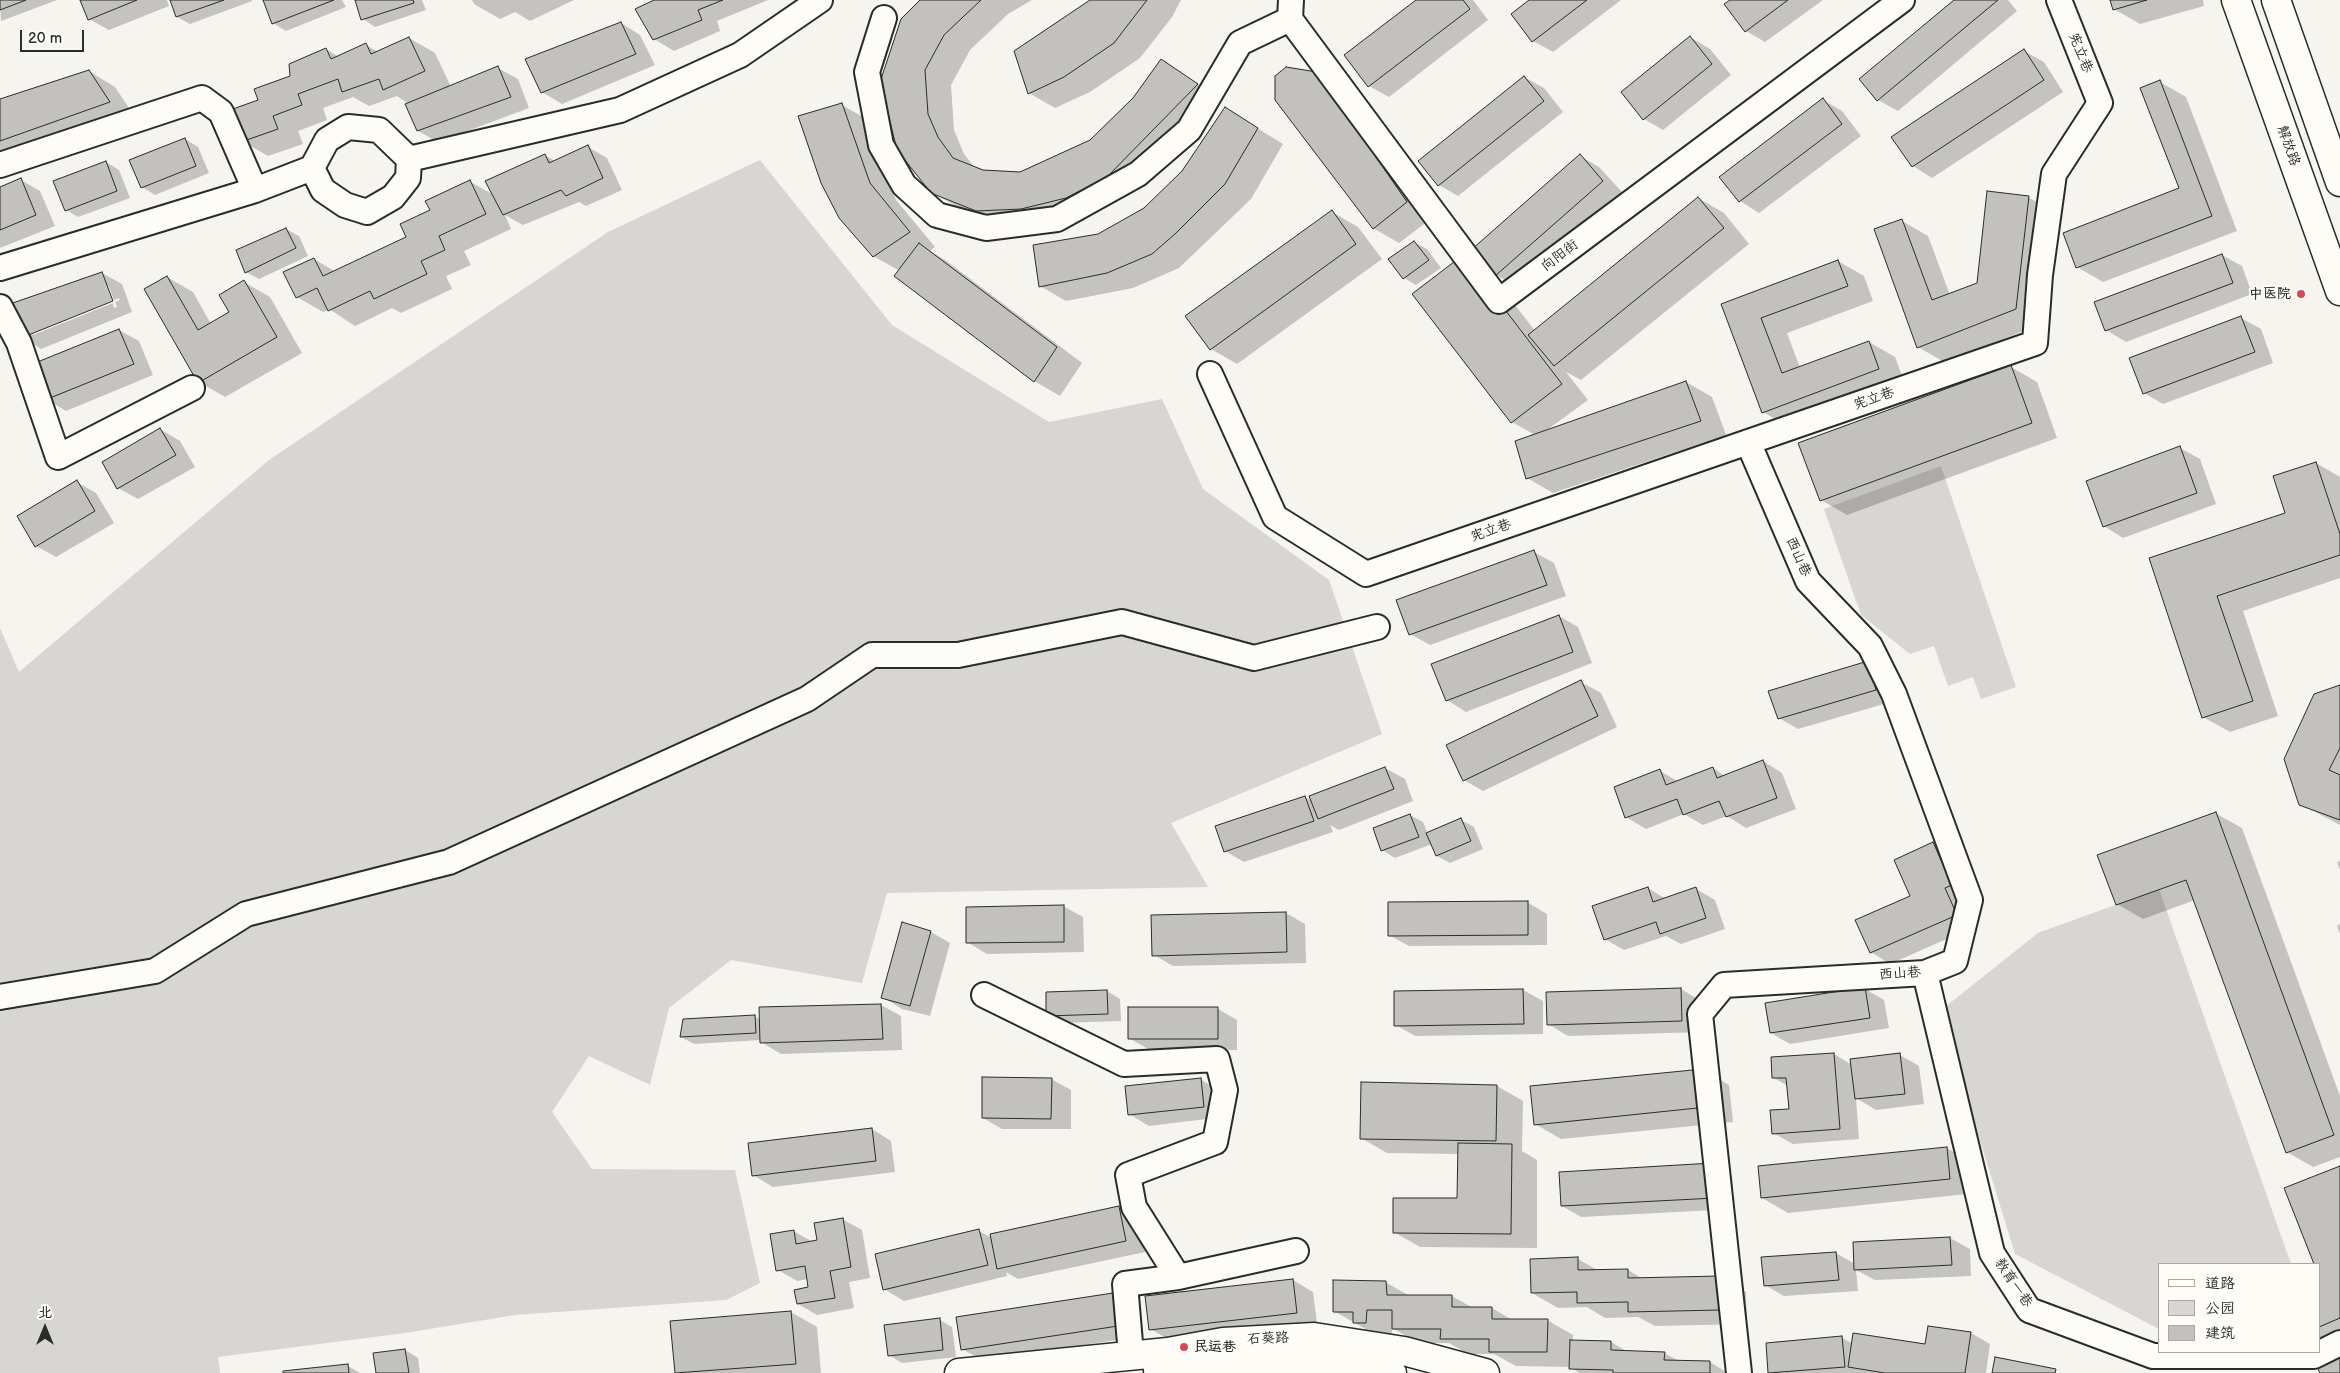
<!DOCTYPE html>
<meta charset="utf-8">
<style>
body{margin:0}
#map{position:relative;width:2340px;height:1373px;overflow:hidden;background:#f5f4ef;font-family:"Balsamiq Sans","LXGW WenKai TC",sans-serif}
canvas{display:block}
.legend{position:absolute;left:2158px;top:1263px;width:162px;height:90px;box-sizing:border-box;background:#fdfcf7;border:1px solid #a9a8a5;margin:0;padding:6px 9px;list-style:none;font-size:15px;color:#2b2b2b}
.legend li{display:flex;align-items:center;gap:10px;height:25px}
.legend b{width:25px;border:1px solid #a9a8a5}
.north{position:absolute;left:20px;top:1303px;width:50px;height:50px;-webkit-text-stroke:4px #fdfcf7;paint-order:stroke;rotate:0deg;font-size:14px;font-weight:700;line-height:20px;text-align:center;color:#2b2b2b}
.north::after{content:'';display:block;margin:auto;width:18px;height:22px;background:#2b2b2b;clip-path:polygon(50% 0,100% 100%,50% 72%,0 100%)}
.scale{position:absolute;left:20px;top:30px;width:64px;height:22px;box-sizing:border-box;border:2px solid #2b2b2b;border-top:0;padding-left:6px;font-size:15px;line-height:18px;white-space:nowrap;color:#2b2b2b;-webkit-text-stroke:4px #fdfcf7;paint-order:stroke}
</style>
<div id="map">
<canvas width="2340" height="1373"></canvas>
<ul class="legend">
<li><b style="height:6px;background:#fdfcf7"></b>道路</li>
<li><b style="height:14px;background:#d7d6d2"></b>公园</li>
<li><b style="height:14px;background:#c2c1be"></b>建筑</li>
</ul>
<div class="north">北</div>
<div class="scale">20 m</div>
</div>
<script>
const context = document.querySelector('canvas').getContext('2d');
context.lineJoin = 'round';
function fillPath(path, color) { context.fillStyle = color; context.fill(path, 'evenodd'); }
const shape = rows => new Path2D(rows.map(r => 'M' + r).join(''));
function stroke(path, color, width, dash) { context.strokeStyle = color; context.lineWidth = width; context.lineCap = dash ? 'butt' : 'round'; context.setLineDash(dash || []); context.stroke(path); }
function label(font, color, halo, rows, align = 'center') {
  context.font = font + ' "Balsamiq Sans","LXGW WenKai TC",sans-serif'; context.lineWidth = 4; context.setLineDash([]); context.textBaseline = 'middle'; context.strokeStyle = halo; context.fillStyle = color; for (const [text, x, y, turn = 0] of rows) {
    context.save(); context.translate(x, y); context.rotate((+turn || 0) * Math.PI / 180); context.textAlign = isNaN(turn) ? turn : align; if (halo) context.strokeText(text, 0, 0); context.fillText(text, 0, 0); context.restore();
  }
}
fillPath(shape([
 [760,160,892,325,1049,422,1162,399,1203,489,1329,580,1382,734,1171,823,1208,887,887,893,862,983,731,960,669,1008,650,1085,589,1056,552,1112,592,1169,735,1170,760,1283,726,1300,515,1315,405,1333,218,1357,220,1373,0,1373,0,628,19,672,269,460,608,232],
 [1941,466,2016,687,1981,699,1973,677,1948,686,1934,646,1910,654,1861,615,1824,509],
 [2159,889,2291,1264,2159,1264,2159,1329,2015,1254,1940,1011,2038,933]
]), '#d7d6d2');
fillPath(shape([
 [0,0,57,0,1,21],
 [81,0,167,0,169,6,109,30,89,19],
 [171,0,252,0,252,1,190,24,177,17],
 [264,0,342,0,346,7,286,31,273,23],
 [356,0,422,0,426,10,375,27,363,19],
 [472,0,574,0,530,21,515,12,500,19,474,4],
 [657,0,768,0,717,21,720,31,674,51,654,39],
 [921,0,1032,0,1008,14,970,50,951,85,954,130,964,154,975,168,983,172,1020,173,1091,141,1134,99,1161,61,1223,100,1133,192,1092,212,1003,226,959,208,932,192,898,149],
 [1092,0,1181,0,1172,17,1140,58,1090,92,1055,108,1029,93],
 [1418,0,1473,0,1488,20,1389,97,1369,86],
 [1531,0,1621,0,1553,52,1533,41],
 [1733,0,1823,0,1765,42,1746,31],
 [1956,0,2008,0,2017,11,1898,111,1878,100],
 [2111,0,2203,0,2204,6,2140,24,2114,9],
 [621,23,640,35,655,65,562,104,542,92],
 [1690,37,1710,49,1731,75,1663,130,1644,119],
 [409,38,435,53,451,87,498,68,518,79,529,108,438,142,418,131,409,104,397,96,369,106,353,97,323,108,327,120,298,131,303,144,268,156,242,141,260,101,326,49,339,57,366,45,378,52],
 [2024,51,2044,62,2063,92,1932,178,1913,166],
 [89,71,115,87,135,117,0,164,0,100],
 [1316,73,1432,218,1399,243,1373,228],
 [1524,77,1544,88,1563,112,1458,196,1439,185],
 [2160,82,2186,97,2237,231,2103,282,2077,267,2180,189],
 [1823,100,1842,111,1861,136,1759,213,1740,201],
 [842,105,868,120,896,200,935,247,930,251,945,260,1082,363,1060,396,1034,381,900,271,873,256],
 [1226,109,1283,144,1251,199,1179,268,1133,288,1066,301,1040,286,1144,209,1183,172],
 [185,139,198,147,209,173,155,195,142,187],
 [588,147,607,158,622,190,586,206,579,202,523,225,505,215,511,229,464,251,471,265,446,276,452,289,401,313,392,308,355,326,329,309,323,312,297,297,314,259,336,272,408,238,431,211,469,181,494,195,545,155,556,162],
 [1580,156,1599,167,1622,192,1515,286,1496,275],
 [106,162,119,170,130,198,78,217,66,210],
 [21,180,40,191,55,226,0,248,0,188],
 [2028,197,2054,212,2042,324,1944,362,1918,347,1902,221,1928,236,1950,295,1978,284],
 [1698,198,1724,213,1749,244,1581,380,1566,372,1588,400,1547,430,1686,382,1712,397,1726,435,1553,493,1527,478,1535,435,1512,422,1414,294,1489,271,1535,331],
 [1332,212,1358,227,1382,259,1237,364,1211,349],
 [286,229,299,236,308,256,259,279,246,272],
 [1414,242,1427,249,1441,268,1416,285,1404,278],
 [2222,255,2242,266,2252,294,2126,342,2106,330],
 [1838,261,1864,276,1873,301,1787,333,1800,368,1869,342,1895,357,1905,384,1789,427,1763,412,1722,304],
 [102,273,122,284,132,312,41,349,22,337],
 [107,287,109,287,114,300,119,298,120,300,115,302,117,307,114,308,113,303,33,335,33,332],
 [167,277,193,292,211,324,231,312,244,282,270,297,302,353,225,397,199,382],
 [2241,318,2261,329,2273,363,2163,404,2144,393],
 [119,330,139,341,153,375,66,411,46,399],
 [2011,367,2037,382,2057,438,1847,515,1821,500],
 [160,429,180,441,195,467,138,499,118,488],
 [2180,448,2200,459,2216,504,2123,538,2104,526],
 [2316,463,2340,477,2340,578,2243,611,2278,716,2230,732,2203,717,2150,559,2287,514],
 [77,482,96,493,114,523,56,557,36,546],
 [1534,552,1554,563,1566,596,1430,645,1410,634],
 [1559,616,1578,627,1592,663,1466,712,1447,700],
 [1888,674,1894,701,1798,729,1779,718,1770,692],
 [1581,682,1601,693,1617,727,1483,791,1464,780],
 [2340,686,2340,825,2300,804],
 [1763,761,1782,773,1796,809,1746,828,1727,816,1703,825,1684,814,1646,829,1626,817,1660,771,1679,782,1713,768,1725,776],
 [1385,768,1405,779,1413,801,1339,830,1330,825,1333,832,1244,862,1225,851,1305,797,1312,801],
 [2215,813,2242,828,2340,1096,2340,1157,2313,1167,2287,1152,2195,900,2143,919,2117,904],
 [1410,815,1423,822,1428,834,1461,820,1474,827,1483,849,1450,863,1437,856,1432,844,1395,858,1382,850],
 [1933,844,1953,855,1976,926,1890,964,1871,952,1911,896],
 [2340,861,2340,870,2337,862],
 [1648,888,1666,899,1696,889,1715,900,1725,929,1681,944,1666,936,1624,950,1605,939],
 [1527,902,1547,914,1547,945,1409,946,1389,935],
 [1063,906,1083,917,1084,952,987,954,967,942],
 [1286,913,1305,924,1306,963,1173,966,1154,955],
 [903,924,931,932,950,943,930,1016,902,1009,882,997],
 [2340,924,2340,934,2337,926],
 [1681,989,1701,1001,1702,1032,1568,1036,1548,1024,1547,993],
 [1865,989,1884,1000,1889,1028,1790,1044,1771,1033],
 [1523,990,1543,1001,1543,1034,1415,1036,1396,1025,1395,992],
 [1107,991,1120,999,1121,1021,1060,1023,1047,1015,1047,993],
 [881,1005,901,1016,902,1050,781,1054,761,1042,761,1040,694,1044,681,1037,754,1016,761,1020,760,1009],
 [1218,1009,1237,1020,1237,1050,1148,1049,1129,1038],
 [1834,1054,1852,1065,1900,1055,1919,1066,1924,1104,1876,1110,1856,1098,1859,1139,1793,1144,1773,1133,1790,1110,1788,1086,1774,1078],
 [1703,1070,1729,1085,1733,1122,1561,1139,1535,1124],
 [1051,1079,1071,1090,1071,1129,1002,1129,983,1118],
 [1200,1079,1220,1091,1223,1117,1149,1126,1129,1114],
 [1497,1086,1523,1101,1522,1151,1537,1160,1537,1248,1420,1247,1394,1232,1459,1199,1459,1154,1387,1153,1361,1138],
 [872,1129,891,1141,895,1172,773,1187,753,1175],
 [1947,1148,1973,1163,1976,1193,1788,1213,1762,1198],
 [1713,1164,1732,1176,1734,1209,1581,1217,1562,1206],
 [2340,1167,2340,1343,2331,1347,2319,1339,2319,1280,2321,1279,2319,1264,2315,1264,2286,1188],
 [1119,1208,1138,1219,1145,1252,1018,1279,1006,1272,1007,1276,904,1301,884,1289,979,1231,992,1238],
 [842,1219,862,1230,870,1278,849,1282,854,1308,817,1315,798,1304,810,1288,808,1279,797,1281,778,1270,793,1231,813,1242,819,1241],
 [1950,1238,1970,1249,1971,1276,1875,1280,1856,1270,1858,1291,1784,1296,1765,1285,1836,1253,1855,1264,1854,1243],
 [1578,1259,1599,1271,1628,1270,1643,1279,1720,1277,1746,1292,1747,1324,1655,1326,1638,1317,1605,1318,1587,1307,1558,1308,1532,1293],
 [1293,1280,1313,1292,1317,1323,1170,1340,1150,1329],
 [1385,1282,1410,1296,1452,1296,1473,1308,1492,1308,1512,1320,1547,1320,1573,1335,1573,1341,1611,1342,1628,1352,1664,1353,1679,1361,1710,1362,1728,1373,1579,1373,1571,1367,1516,1366,1494,1354,1468,1354,1449,1343,1419,1343,1392,1328,1392,1338,1381,1338,1334,1311],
 [1112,1295,1132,1306,1137,1337,982,1360,962,1349],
 [791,1312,817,1327,821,1373,676,1373,672,1322],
 [940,1320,952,1327,956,1357,902,1363,889,1355],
 [1929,1327,1971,1333,1990,1344,1986,1373,1769,1373,1767,1344,1841,1337,1853,1344,1926,1345],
 [405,1350,418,1358,420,1373,377,1373],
 [348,1366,360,1373,284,1373]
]), '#0003');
const building = shape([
 [0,0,26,0,0,10,0,0],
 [80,0,137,0,88,20,80,0],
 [170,0,224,0,176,17,170,0],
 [263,0,334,0,272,24,263,0],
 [355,0,413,0,414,3,361,20,355,0],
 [654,0,723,0,698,10,702,20,653,40,635,9,654,0],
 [920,0,981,0,944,35,925,70,928,114,938,137,953,158,983,170,1020,172,1090,140,1133,98,1161,59,1198,84,1107,177,1066,198,1021,209,976,211,931,193,897,150,880,82,901,19,920,0],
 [1090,0,1147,0,1114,43,1064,77,1028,94,1014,51,1090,0],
 [1416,0,1463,0,1470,9,1368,87,1344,55,1416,0],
 [1529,0,1587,0,1532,42,1511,14,1529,0],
 [1730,0,1788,0,1745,32,1724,4,1730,0],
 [1954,0,1998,0,1877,101,1859,79,1954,0],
 [2110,0,2147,0,2113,10,2110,0],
 [621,22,636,54,541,93,525,59,621,22],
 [1690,36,1712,64,1643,120,1621,92,1690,36],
 [409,37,425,71,383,90,379,79,342,92,338,79,298,94,302,105,273,116,278,129,241,142,230,110,258,100,254,89,290,76,289,64,326,48,331,59,366,43,371,54,409,37],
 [2024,49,2044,80,1912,167,1891,137,2024,49],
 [498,66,511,97,417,131,405,104,498,66],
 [1286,67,1317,72,1407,202,1373,229,1275,100,1275,76,1286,67],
 [89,70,110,102,0,141,0,99,89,70],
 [1524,76,1544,101,1438,186,1418,161,1524,76],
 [2160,80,2212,216,2076,268,2063,233,2179,188,2140,88,2160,80],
 [1823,98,1842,124,1739,202,1719,177,1823,98],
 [842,103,870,183,910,232,873,257,839,218,821,183,798,116,842,103],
 [1225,107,1258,128,1225,184,1175,234,1152,254,1107,273,1039,287,1033,245,1098,234,1144,208,1182,171,1225,107],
 [185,138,196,166,141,188,129,160,185,138],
 [588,145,603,178,566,196,561,190,503,215,485,181,545,154,549,163,588,145],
 [1580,154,1603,181,1495,276,1471,250,1580,154],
 [106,161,117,191,65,211,53,181,106,161],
 [21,178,36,215,0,230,0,187,21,178],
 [470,180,486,214,439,236,445,250,421,261,427,274,374,299,370,291,328,311,317,288,296,298,283,272,314,258,323,276,406,237,400,224,430,210,425,201,470,180],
 [1987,191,2029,196,2016,309,1917,348,1874,229,1902,219,1932,300,1977,283,1987,191],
 [1698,197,1724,228,1554,366,1528,335,1698,197],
 [1332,210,1356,244,1210,350,1185,316,1332,210],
 [286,228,296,248,245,273,236,250,286,228],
 [1414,241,1429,260,1403,279,1388,259,1414,241],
 [919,243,1057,347,1034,382,894,276,919,243],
 [2222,254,2233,283,2105,331,2094,302,2222,254],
 [1463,255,1562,384,1511,423,1412,294,1463,255],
 [1838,260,1848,286,1761,318,1782,373,1869,341,1879,369,1762,413,1721,304,1838,260],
 [102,272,113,301,21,338,7,305,102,272],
 [167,276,198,330,229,312,219,295,244,280,277,337,198,383,144,289,167,276],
 [2241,316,2255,352,2143,394,2129,358,2241,316],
 [119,329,134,364,45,400,30,365,119,329],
 [2011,365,2032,423,1820,501,1798,443,2011,365],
 [1686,381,1701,421,1526,479,1515,441,1686,381],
 [160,428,176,455,117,489,102,462,160,428],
 [2180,446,2197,493,2103,527,2086,481,2180,446],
 [2316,462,2340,534,2340,555,2217,596,2253,701,2202,718,2149,558,2285,513,2273,476,2316,462],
 [77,480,95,511,35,547,17,516,77,480],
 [1534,550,1547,585,1409,635,1396,600,1534,550],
 [1559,615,1573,652,1446,701,1431,664,1559,615],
 [1868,661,1876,690,1778,719,1768,691,1868,661],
 [1581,680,1598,716,1463,781,1446,745,1581,680],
 [2340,685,2340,748,2329,770,2340,775,2340,820,2299,805,2284,759,2314,694,2340,685],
 [1763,760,1777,798,1726,817,1719,801,1683,815,1677,799,1625,818,1614,787,1660,769,1666,785,1713,767,1717,778,1763,760],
 [1385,767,1394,789,1318,819,1309,796,1385,767],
 [1305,796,1314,821,1224,852,1215,826,1305,796],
 [2216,812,2334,1135,2286,1153,2186,880,2116,905,2097,855,2216,812],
 [1410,814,1419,837,1381,851,1373,828,1410,814],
 [1461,818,1471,841,1436,856,1426,833,1461,818],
 [1933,842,1952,885,1945,888,1957,915,1870,953,1855,920,1910,896,1894,860,1933,842],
 [1648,887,1653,902,1696,887,1706,918,1660,934,1656,922,1604,940,1592,906,1648,887],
 [1528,901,1528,935,1388,936,1388,902,1528,901],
 [1064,905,1064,942,966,943,966,907,1064,905],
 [1286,912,1287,952,1152,956,1151,915,1286,912],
 [902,922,931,931,910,1006,881,998,902,922],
 [1865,987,1870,1018,1770,1033,1765,1003,1865,987],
 [1681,988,1682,1021,1547,1025,1546,992,1681,988],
 [1523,989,1524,1024,1394,1026,1394,991,1523,989],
 [1107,990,1108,1014,1046,1016,1046,992,1107,990],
 [881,1004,883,1039,760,1043,759,1007,881,1004],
 [1128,1007,1218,1007,1218,1039,1128,1039,1128,1007],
 [755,1015,756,1033,680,1037,683,1019,755,1015],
 [1834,1053,1840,1129,1772,1134,1770,1110,1789,1109,1786,1078,1772,1078,1771,1057,1834,1053],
 [1900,1053,1905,1094,1855,1099,1850,1059,1900,1053],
 [1703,1069,1707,1107,1534,1125,1530,1086,1703,1069],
 [982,1077,1052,1078,1051,1119,982,1118,982,1077],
 [1201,1078,1204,1107,1128,1115,1125,1086,1201,1078],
 [1361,1082,1497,1085,1496,1141,1360,1139,1361,1082],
 [872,1128,876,1161,752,1176,748,1143,872,1128],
 [1458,1143,1512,1144,1511,1234,1393,1233,1393,1198,1457,1198,1458,1143],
 [1947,1147,1950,1179,1761,1198,1758,1166,1947,1147],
 [1713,1163,1715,1198,1561,1206,1559,1172,1713,1163],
 [2340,1166,2340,1318,2319,1327,2319,1264,2314,1264,2284,1188,2340,1166],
 [1119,1206,1126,1241,997,1269,990,1234,1119,1206],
 [843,1218,851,1267,830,1271,835,1298,797,1304,794,1290,808,1287,805,1266,776,1271,770,1234,794,1230,796,1244,817,1240,814,1223,843,1218],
 [979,1229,988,1265,883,1290,875,1254,979,1229],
 [1950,1237,1952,1265,1854,1270,1853,1242,1950,1237],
 [1836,1252,1839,1280,1764,1286,1761,1257,1836,1252],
 [1578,1257,1578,1270,1628,1269,1628,1278,1720,1276,1721,1310,1628,1312,1628,1302,1577,1303,1577,1292,1531,1293,1530,1259,1578,1257],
 [1293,1279,1297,1313,1149,1330,1145,1296,1293,1279],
 [1333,1280,1386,1281,1387,1295,1452,1295,1452,1307,1492,1307,1492,1319,1548,1319,1547,1352,1489,1352,1489,1339,1440,1339,1441,1329,1392,1329,1392,1310,1367,1310,1366,1323,1353,1323,1353,1312,1333,1312,1333,1280],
 [1113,1293,1118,1326,961,1350,956,1317,1113,1293],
 [791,1311,796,1364,675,1373,670,1321,791,1311],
 [940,1318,943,1350,888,1356,884,1325,940,1318],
 [1928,1326,1971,1332,1965,1373,1885,1373,1848,1367,1853,1333,1925,1344,1928,1326],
 [1842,1336,1845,1367,1768,1373,1766,1343,1842,1336],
 [1570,1340,1611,1341,1611,1350,1665,1352,1664,1360,1710,1361,1710,1373,1613,1373,1613,1370,1569,1369,1570,1340],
 [405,1349,409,1373,376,1373,373,1353,405,1349],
 [2340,1353,2340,1373,2320,1373,2316,1365,2340,1353],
 [1995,1357,2056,1369,2055,1373,1992,1373,1995,1357],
 [348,1364,349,1373,283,1373,283,1371,348,1364]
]);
fillPath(building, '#c2c1be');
stroke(building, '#2b2b2b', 1);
const street = shape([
 [884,18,867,72,881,145,904,185,937,215,986,228,1057,219,1138,174,1189,130,1240,43,1290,19,1291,0],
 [1290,19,1499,301,1902,0],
 [409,159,620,110,740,55,820,0],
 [0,165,202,98,221,112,255,190],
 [0,268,255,190,312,168,327,140,348,127,379,130,409,159,408,178,393,197,367,212,345,205,323,190,312,168],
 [0,307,19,343,58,457,192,388],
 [1210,374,1275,517,1366,574,2035,343,2040,275,2054,174,2100,103,2059,0],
 [1925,973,1992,1253,2029,1310,2153,1356,2314,1356,2340,1343],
 [984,995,1124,1064,1217,1059,1225,1090,1215,1142,1128,1175,1134,1207,1178,1277],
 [0,997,155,971,246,914,449,862,807,699,872,655,958,655,1122,622,1254,658,1377,627],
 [1131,1355,1125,1284,1178,1277,1296,1251],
 [1739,1373,1700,1014,1724,985,1925,973,1955,961,1970,900,1894,694,1870,646,1808,581,1748,442]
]);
const secondary = shape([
 [1158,1370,1289,1360,1392,1373],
 [959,1373,1168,1352,1223,1342,1314,1337,1404,1351,1485,1373]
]);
const primary = shape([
 [2236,0,2340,291],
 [2276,0,2340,182]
]);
stroke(street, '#2b2b2b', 28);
stroke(secondary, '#2b2b2b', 31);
stroke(primary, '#2b2b2b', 31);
stroke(street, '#fdfcf7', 24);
stroke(secondary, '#fdfcf7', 28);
stroke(primary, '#fdfcf7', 28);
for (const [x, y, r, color] of [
 [2301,294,5,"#d1495b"],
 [1184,1347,5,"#d1495b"]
]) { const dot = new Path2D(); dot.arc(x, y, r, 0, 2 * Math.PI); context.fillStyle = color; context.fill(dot); stroke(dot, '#fdfcf7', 2); }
label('14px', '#2b2b2b', '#fdfcf7', [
 ["宪立巷",2080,53,68],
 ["解放路",2288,146,70],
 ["向阳街",1560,256,-37],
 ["宪立巷",1874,399,-19],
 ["宪立巷",1491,531,-19],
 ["西山巷",1798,557,66],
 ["西山巷",1900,974,-4],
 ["教育一巷",2013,1283,56],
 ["石葵路",1268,1339,-3]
]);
label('bold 14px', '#2b2b2b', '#fdfcf7', [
 ["中医院",2291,294],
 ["民运巷",1194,1347,"left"]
], 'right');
</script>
